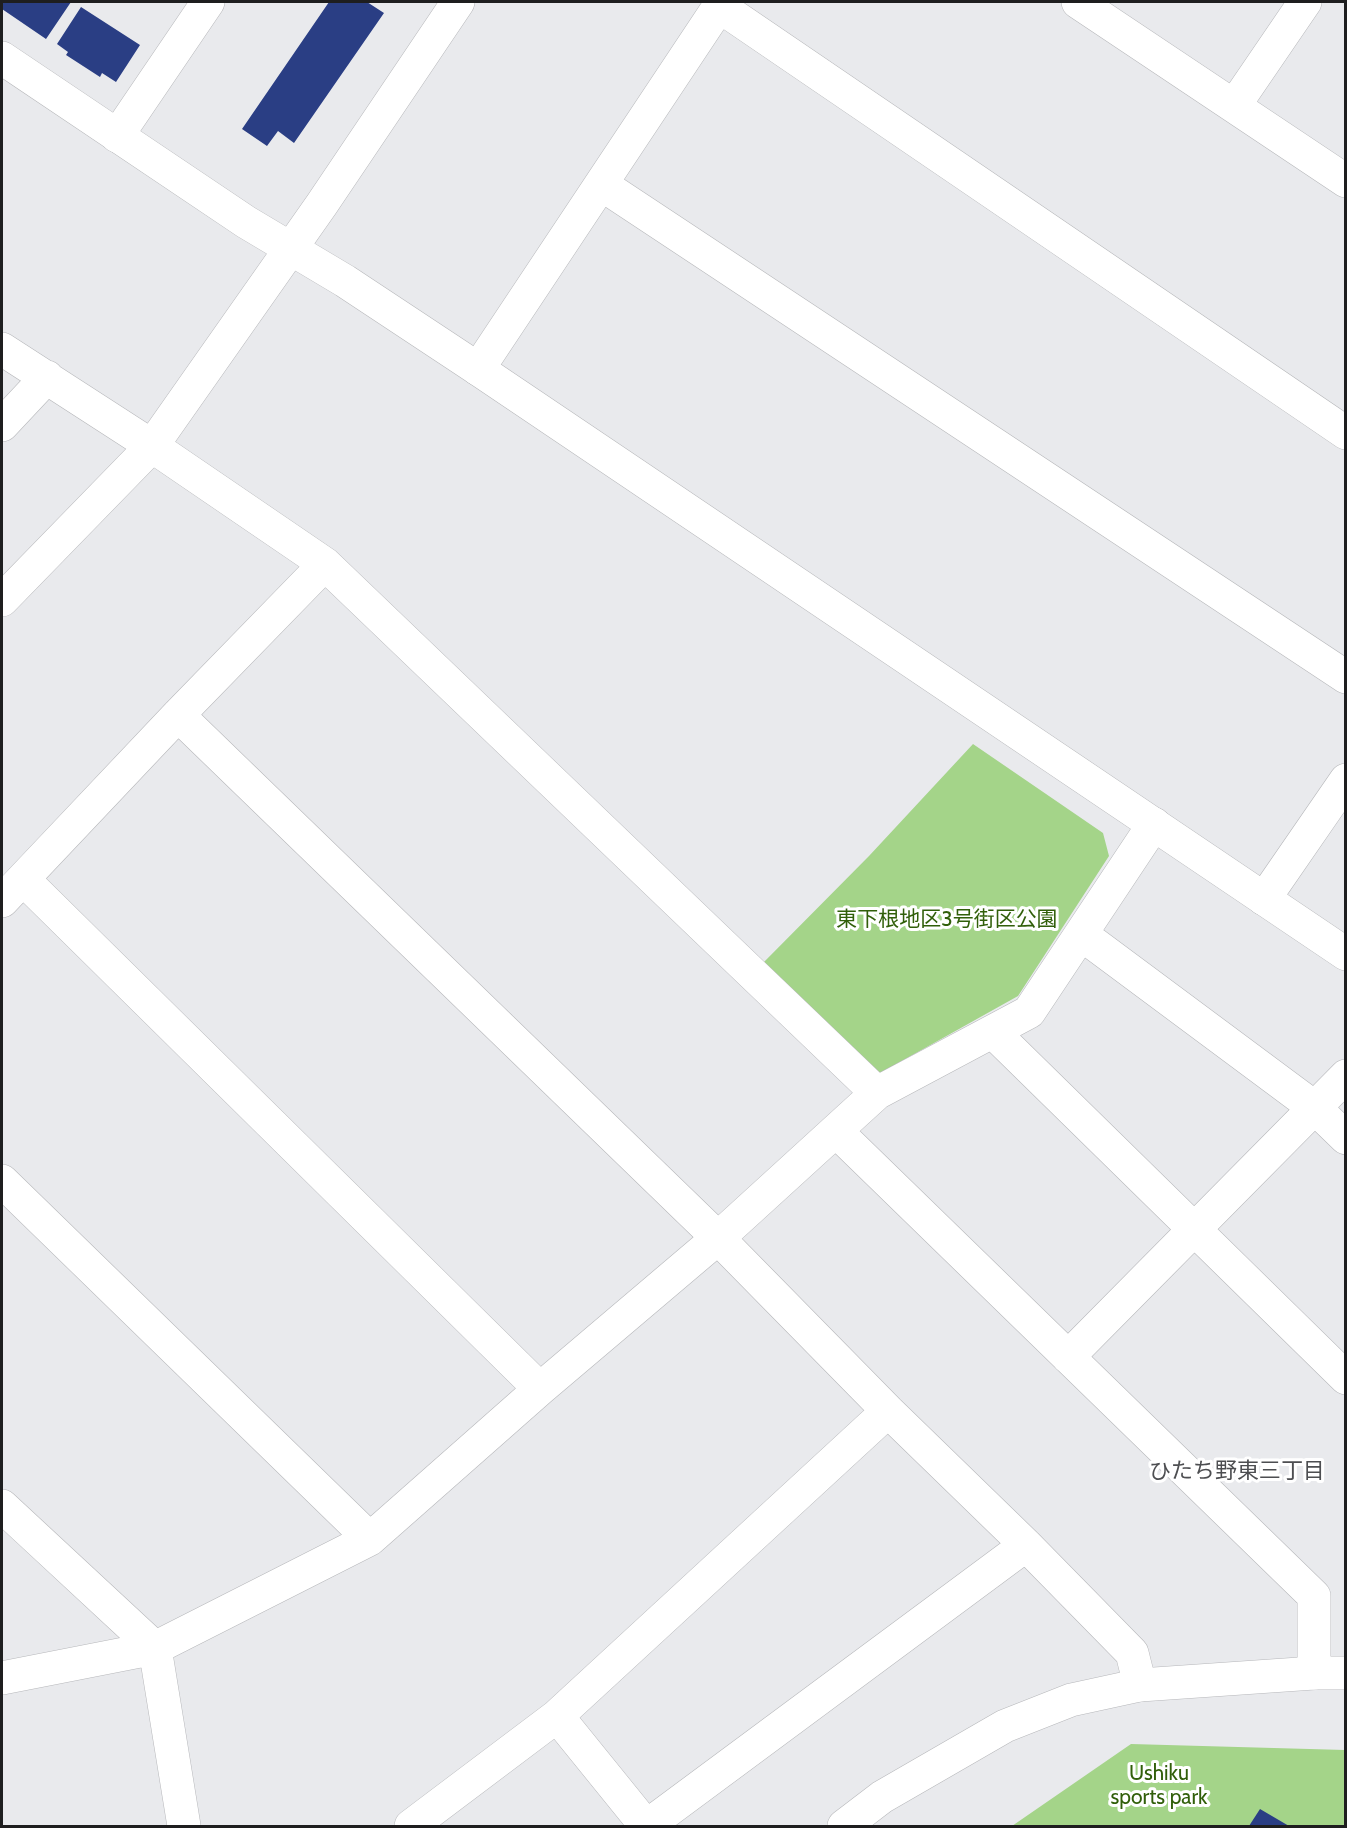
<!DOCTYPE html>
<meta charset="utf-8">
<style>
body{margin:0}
#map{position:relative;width:1347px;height:1828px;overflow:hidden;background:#e9eaed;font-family:Cabin,sans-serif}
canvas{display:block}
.frame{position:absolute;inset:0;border:3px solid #1e1e1f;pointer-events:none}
</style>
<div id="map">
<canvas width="1347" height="1828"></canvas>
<div class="frame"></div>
</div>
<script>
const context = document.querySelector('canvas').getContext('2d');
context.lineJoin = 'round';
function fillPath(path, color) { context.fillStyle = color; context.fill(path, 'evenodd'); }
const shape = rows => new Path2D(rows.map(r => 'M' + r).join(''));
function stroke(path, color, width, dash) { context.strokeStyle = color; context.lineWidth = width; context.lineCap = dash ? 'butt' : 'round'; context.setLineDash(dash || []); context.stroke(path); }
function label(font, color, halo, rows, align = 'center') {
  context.font = font + ' Cabin,"Noto Sans JP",sans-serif'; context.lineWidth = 6; context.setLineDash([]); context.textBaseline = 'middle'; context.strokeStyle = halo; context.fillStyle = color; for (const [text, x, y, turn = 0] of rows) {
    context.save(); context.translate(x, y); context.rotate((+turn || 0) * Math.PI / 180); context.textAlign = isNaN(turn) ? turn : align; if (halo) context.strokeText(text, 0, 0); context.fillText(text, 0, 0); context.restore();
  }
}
fillPath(shape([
 [973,744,1103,833,1109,856,1018,996,875,1076,762,964,869,856],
 [1131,1744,1345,1750,1345,1826,1012,1826]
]), '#a4d489');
fillPath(shape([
 [2,2,71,2,46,39,2,9],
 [329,2,367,2,384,13,294,143,278,131,267,146,242,129],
 [81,7,140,45,116,82,102,73,100,77,66,55,68,52,57,44],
 [1260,1809,1289,1826,1249,1826]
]), '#2a3e84');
const street = shape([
 [1078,2,1346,181],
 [719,6,1346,433],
 [1234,106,1305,2],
 [117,136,208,2],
 [601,184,1346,677],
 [2,349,152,446,325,564,877,1093],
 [478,369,722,2],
 [2,425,47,377],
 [178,715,718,1238,888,1411,1026,1545,1132,1653,1140,1685],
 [23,879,540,1389],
 [1264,899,1346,780],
 [2,901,178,715,325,564],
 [1081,934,1315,1108,1346,1138],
 [993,1032,1346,1378],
 [836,1131,1314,1596,1314,1673],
 [2,1181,370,1539],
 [1068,1357,1346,1076],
 [2,1506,155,1648,184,1826],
 [2,1678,155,1648,370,1539,540,1389,718,1238,877,1093,1029,1012,1154,824],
 [557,1716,646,1826],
 [411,1826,557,1716,888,1411],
 [647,1826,1026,1545]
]);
const secondary = shape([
 [2,58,246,222,345,281,478,369,1346,954],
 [2,600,152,446,322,204,458,2],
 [844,1826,882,1797,1005,1726,1071,1700,1140,1685,1314,1673,1346,1673]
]);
stroke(street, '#b6b7ba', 34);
stroke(secondary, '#b6b7ba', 34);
stroke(street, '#fff', 33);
stroke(secondary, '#fff', 33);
label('21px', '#315f0a', '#fff', [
 ["東下根地区3号街区公園",947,920],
 ["Ushiku",1159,1774],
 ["sports park",1159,1798]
]);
label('22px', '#4d4e51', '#fff', [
 ["ひたち野東三丁目",1237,1472]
]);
</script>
